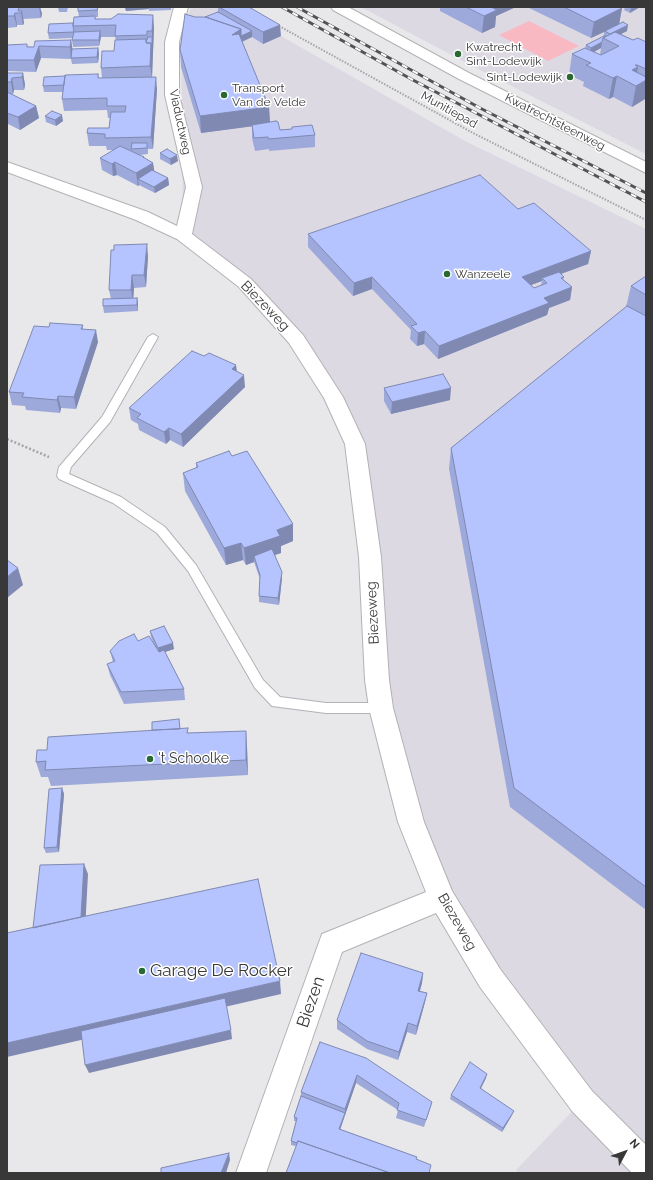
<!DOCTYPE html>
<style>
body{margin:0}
#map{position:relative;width:653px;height:1180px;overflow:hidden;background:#e8e7ea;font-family:Raleway,sans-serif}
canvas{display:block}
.frame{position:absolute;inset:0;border:8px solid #393839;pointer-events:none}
.north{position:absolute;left:605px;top:1132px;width:40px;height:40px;-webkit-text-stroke:3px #fff;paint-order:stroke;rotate:49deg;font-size:11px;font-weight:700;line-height:16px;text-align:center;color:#393839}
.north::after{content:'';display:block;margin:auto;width:14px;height:18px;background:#393839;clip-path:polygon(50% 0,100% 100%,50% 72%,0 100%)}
</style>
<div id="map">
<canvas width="653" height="1180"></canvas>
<div class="frame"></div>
<div class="north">N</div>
</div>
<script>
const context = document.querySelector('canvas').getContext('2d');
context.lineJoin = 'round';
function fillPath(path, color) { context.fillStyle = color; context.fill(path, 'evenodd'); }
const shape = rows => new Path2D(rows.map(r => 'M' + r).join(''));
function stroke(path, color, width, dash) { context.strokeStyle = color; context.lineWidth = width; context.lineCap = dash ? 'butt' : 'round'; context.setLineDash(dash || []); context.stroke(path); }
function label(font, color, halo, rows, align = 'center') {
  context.font = font + ' Raleway,sans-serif'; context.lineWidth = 3; context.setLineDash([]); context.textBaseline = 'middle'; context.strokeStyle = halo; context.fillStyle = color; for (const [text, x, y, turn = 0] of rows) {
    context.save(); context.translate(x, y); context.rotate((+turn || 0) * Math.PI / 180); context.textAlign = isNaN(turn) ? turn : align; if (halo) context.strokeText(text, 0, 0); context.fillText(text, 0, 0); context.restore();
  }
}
fillPath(shape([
 [191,7,230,7,465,141,646,229,646,1173,516,1173,517,1169,582,1101,442,898,381,708,355,444,296,339,183,235,181,41],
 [361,7,646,7,646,154,476,68]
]), '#ddd9e3');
fillPath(shape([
 [529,21,579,46,548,61,499,35]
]), '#f8b9c3');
const lane = shape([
 [153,334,158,337,110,422,71,467,69,474,121,497,165,527,196,565,263,680,280,697,326,703,381,703,386,704,387,708,386,712,381,713,326,713,272,706,255,688,188,571,157,533,113,503,59,479,57,476,59,467,102,417,148,337,153,334]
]);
const street = shape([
 [174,7,188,7,179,42,179,95,202,187,192,234,251,279,303,335,343,397,365,444,381,557,389,680,393,708,424,822,452,891,500,969,592,1091,646,1145,646,1173,632,1173,572,1111,480,987,436,913,342,952,266,1173,236,1173,322,934,426,892,398,822,369,708,365,680,359,557,345,444,324,398,289,343,239,287,177,239,136,220,7,172,7,162,148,212,177,226,186,187,165,95,165,42,174,7]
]);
const secondary = shape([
 [331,7,348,7,469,73,646,162,646,173,459,79,333,10,331,7]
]);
stroke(lane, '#b3b1b5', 2);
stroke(street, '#b3b1b5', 2);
stroke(secondary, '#b3b1b5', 2);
stroke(shape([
 [279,26,473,133,646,220]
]), '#a4a3a6', 2, [1.5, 1.5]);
stroke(shape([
 [7,439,49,457]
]), '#a4a3a6', 2.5, [2, 2]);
fillPath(lane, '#fff');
fillPath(street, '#fff');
fillPath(secondary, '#fff');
const rail = shape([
 [282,7,411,79,646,202],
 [297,7,480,108,646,193]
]);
stroke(rail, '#545354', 3);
stroke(rail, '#fff', 2, [6]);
fillPath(shape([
 [7,7,40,7,42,14,41,18,23,19,24,23,23,25,17,25,17,27,7,28],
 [58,7,68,7,67,12,59,12],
 [98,7,98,17,95,17,96,19,154,27,152,77,157,89,153,149,148,149,148,154,140,155,144,158,153,163,154,171,168,178,169,185,155,193,139,185,138,186,117,175,113,176,102,170,100,158,114,150,107,150,106,146,89,146,87,133,109,128,110,118,108,118,107,110,64,111,62,99,63,92,44,92,43,86,98,74,99,78,102,78,101,68,114,51,116,40,115,37,101,37,99,46,73,47,72,40,73,38,49,39,48,33,73,23,79,17,78,11],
 [116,7,171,7,171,10,149,11,149,9,126,11,125,7,116,8],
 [218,7,249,7,281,36,263,44,252,37,242,42,269,107,270,122,280,130,292,129,292,127,315,135,315,147,269,151,269,149,255,151,252,138,252,126,201,133,181,67,180,50,205,17,218,12],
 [440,7,516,7,496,16,495,27,482,33,440,11],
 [527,7,619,7,622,8,619,24,627,31,621,34,633,40,646,42,646,93,645,99,632,107,613,97,609,99,583,86,584,82,569,75,572,54,585,48,586,45,604,36,604,32,591,38],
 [601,48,600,55,594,52],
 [625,7,640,7,630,13,624,10],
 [71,40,72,49,98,48,99,54,98,63,72,64,71,59,41,58,36,72,7,71,7,45,34,47],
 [7,73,23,73,25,85,24,90,14,90,13,94,11,94,36,106,39,118,20,130,8,124,7,124],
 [45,116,63,121,56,126,46,122],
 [160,153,178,161,171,165,160,159],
 [308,234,591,251,588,264,561,274,564,277,563,280,572,287,570,300,549,308,547,315,438,359,424,344,417,346,410,339,411,330,372,289,353,296,308,247],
 [542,281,541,285,534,288,531,285],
 [148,256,146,287,134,288,133,298,137,298,138,304,138,311,104,313,103,306,111,299,109,290],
 [646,276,646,910,510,807,449,469,451,448,626,307,631,286],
 [83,325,83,329,98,342,76,409,61,408,60,413,26,410,25,406,12,405,9,392,49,327],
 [204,356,236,365,237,371,245,387,183,447,170,440,166,444,139,430,138,424,131,420,129,408],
 [384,388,450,400,391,414,384,401],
 [232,456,293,524,293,541,281,546,281,553,275,555,282,578,279,605,259,602,259,596,260,579,254,562,246,565,243,560,226,565,185,491,183,473,196,468,196,463],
 [150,631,174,649,165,652,184,689,185,700,124,704,110,675,107,664,113,662,110,651,138,641,154,644,151,637],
 [180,725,180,729,189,733,247,747,248,775,51,786,48,777,41,777,36,762,47,750],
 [62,788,64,794,59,852,46,853,44,848],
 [423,973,422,983,420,991,427,993,425,1002,416,1035,407,1032,398,1060,367,1049,337,1029,337,1020],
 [320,1042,432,1102,430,1109,424,1127,396,1118,398,1110,356,1083,340,1129,417,1157,416,1160,295,1146,291,1145,291,1141,296,1121,294,1121,294,1117,301,1096,301,1092],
 [486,1078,481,1088,512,1115,502,1132,450,1099,451,1095]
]), '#9ca9da');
fillPath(shape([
 [39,7,40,7,42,14,41,18],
 [125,7,148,7,149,9,126,11],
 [487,7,516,7,496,16,495,27,482,33,484,16],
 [631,7,640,7,630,13],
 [622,8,619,25,591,38,594,22],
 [22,11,24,23,23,25,21,13],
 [15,13,17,25,17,27,14,16],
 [153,15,154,27,152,78,150,66,151,43,152,37,152,31],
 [280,25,281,36,263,44,263,32],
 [628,25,627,31,609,40,610,34],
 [241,29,252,31,252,37,241,42,232,35],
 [100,31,101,37,99,46,99,40],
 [71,40,73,52,71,58,70,47],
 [602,42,601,48,590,54,591,48],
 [39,46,41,58,36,72,34,60],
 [98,48,99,54,98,63,97,57],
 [635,65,637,65,636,68,638,67,635,85,632,70],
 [23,73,25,85,24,90,22,77],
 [617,76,613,97,609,99,613,78],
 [156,77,157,89,153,149,151,137],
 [12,78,14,90,13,94,11,82],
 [646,80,646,93,645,99,632,107,636,86],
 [36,106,39,118,20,130,18,117],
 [269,107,270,124,201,133,200,116],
 [62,115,63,121,56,126,55,120],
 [177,155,178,161,171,165,170,159],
 [143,157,144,157,146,168,153,163,155,175,138,179,139,185,138,186,136,173],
 [115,162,117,175,113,176,112,164],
 [168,178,169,185,155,193,154,187],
 [147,244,148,256,146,287,144,275],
 [591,251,588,264,544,280,542,278,542,281,520,289,522,277],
 [132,275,134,288,133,302,131,290],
 [372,277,372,289,353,296,354,283],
 [572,287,570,300,549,308,547,315,438,359,439,346,544,298],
 [137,298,138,304,138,311,137,305],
 [96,330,98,342,76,409,74,397],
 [425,331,424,344,417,346,418,333],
 [236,365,237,378,232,369],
 [244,375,245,387,183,447,181,434],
 [451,388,450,400,391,414,392,402],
 [58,396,61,408,60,413,57,400],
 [169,428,170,440,166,444,164,432],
 [293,524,293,541,281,546,281,553,256,561,254,556,254,562,246,565,244,548,277,530],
 [241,543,243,560,226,565,224,548],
 [18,568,23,585,7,598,7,577],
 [282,572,282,578,279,605,278,598],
 [173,643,174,649,159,654,158,648],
 [246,731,247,747,248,775,246,760],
 [62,788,64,794,59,852,57,847],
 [84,864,88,874,85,931,32,932],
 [423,973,422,983,417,1000,418,991],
 [280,981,281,994,7,1057,7,1043],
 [427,993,425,1002,416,1035,417,1026],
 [408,1023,407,1032,398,1060,399,1052],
 [231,1030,232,1039,89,1073,85,1065],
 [487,1074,486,1078,479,1092,480,1088],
 [357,1075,356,1083,339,1133,339,1129,345,1114,345,1109],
 [514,1111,512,1115,502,1132,503,1128],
 [229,1153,230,1160,226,1173,221,1173]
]), '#7f89b2');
const building = shape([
 [7,7,23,7,19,7,18,11,22,11,21,13,15,13,14,16,7,16,7,7],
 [78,7,98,7,97,10,78,11,78,7],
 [219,7,249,7,280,25,263,32,219,7],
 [466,7,491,7,497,10,484,16,466,7],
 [564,7,619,7,622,8,594,22,564,7],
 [218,12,252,31,241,36,241,29,205,17,218,12],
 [118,14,153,15,152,31,147,31,147,35,115,36,116,25,73,26,74,17,95,16,95,19,111,19,118,14],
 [185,14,195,17,206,17,241,29,232,35,239,34,269,107,200,116,180,50,185,14],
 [623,22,628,25,610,34,605,31,623,22],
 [73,23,73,26,74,32,48,33,49,24,73,23],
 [100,31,99,40,72,40,74,32,100,31],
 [615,32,633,40,638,38,646,42,646,69,637,65,635,65,638,67,632,70,646,77,646,80,636,86,617,76,613,78,586,65,591,63,572,54,585,48,601,55,619,46,603,38,615,32],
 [604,36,606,36,603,38,602,42,591,48,586,45,604,36],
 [148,37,152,37,152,48,151,43,147,43,146,40,147,40,148,37],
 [146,39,146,43,151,43,150,66,101,68,102,51,114,51,115,40,146,39],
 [71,40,70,47,39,46,34,60,7,60,7,45,27,44,27,47,34,47,35,41,71,40],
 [98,48,97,57,71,58,72,49,98,48],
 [7,73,23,73,22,77,12,78,11,82,7,82,7,73],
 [98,74,98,78,156,77,151,137,105,138,105,134,87,133,88,128,109,128,111,112,125,112,126,106,107,106,107,98,62,99,65,75,98,74],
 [65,76,64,85,43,86,44,77,65,76],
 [7,92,36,106,18,117,7,113,7,92],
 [52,111,62,115,55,120,45,116,52,111],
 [276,121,278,122,280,130,292,129,292,127,312,125,315,135,269,139,268,137,254,138,252,125,276,121],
 [132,143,147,143,147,148,131,149,132,143],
 [120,146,144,157,143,157,153,163,136,173,115,162,112,164,100,158,120,146],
 [167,149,177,155,170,159,160,153,167,149],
 [152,170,168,178,154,187,138,179,152,170],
 [480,175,518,209,534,203,591,251,522,277,534,288,547,283,542,278,559,272,564,277,561,278,572,287,544,298,549,303,439,346,425,331,418,333,411,326,417,324,372,277,354,283,308,234,480,175],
 [147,244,144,275,132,275,131,290,109,290,111,250,114,250,114,245,147,244],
 [646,276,646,295,631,286,646,276],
 [137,298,137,305,103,306,103,299,137,298],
 [627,306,646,316,646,887,514,788,451,448,627,306],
 [50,323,83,325,81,329,96,330,74,397,58,396,57,400,22,397,24,393,9,392,34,326,49,327,50,323],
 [192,351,204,356,209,353,236,365,232,369,244,375,181,434,169,428,164,432,137,418,141,414,129,408,192,351],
 [443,374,451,388,392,402,384,388,443,374],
 [229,451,232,456,247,451,293,524,277,530,280,536,244,548,241,543,224,548,183,473,198,467,196,463,229,451],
 [272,549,282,572,278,598,259,596,260,575,254,556,272,549],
 [7,560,18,568,7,577,7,560],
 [164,626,173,643,158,648,150,631,164,626],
 [134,634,138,641,149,636,159,652,164,650,184,689,121,692,107,664,115,661,110,651,119,641,134,634],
 [179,719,180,729,152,730,152,722,179,719],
 [188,728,187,733,246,731,246,760,45,770,46,761,36,762,37,750,47,750,48,737,188,728],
 [62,788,57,847,44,848,49,789,62,788],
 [84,864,81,917,33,928,40,865,84,864],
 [258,879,280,981,7,1043,7,933,258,879],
 [361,953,423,973,418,991,427,993,417,1026,408,1023,399,1052,367,1041,337,1020,361,953],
 [225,998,231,1030,85,1065,81,1031,225,998],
 [320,1042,366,1058,432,1102,426,1120,397,1110,399,1103,357,1075,345,1109,301,1092,320,1042],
 [470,1062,487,1074,480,1088,514,1111,503,1128,451,1095,470,1062],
 [301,1096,345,1113,339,1129,417,1157,416,1159,431,1165,429,1173,390,1173,298,1141,297,1143,291,1141,297,1118,294,1117,301,1096],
 [298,1141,390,1173,286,1173,298,1141],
 [229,1153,221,1173,161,1173,161,1168,229,1153]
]);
fillPath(building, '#b5c4fe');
stroke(building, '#7f89b2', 1);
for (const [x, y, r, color] of [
 [458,54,4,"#286933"],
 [570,77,4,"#286933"],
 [224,95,4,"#286933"],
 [447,274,4,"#286933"],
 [150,759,4,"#286933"],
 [142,971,4,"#286933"]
]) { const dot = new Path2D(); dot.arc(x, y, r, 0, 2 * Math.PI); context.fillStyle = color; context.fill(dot); stroke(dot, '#fff', 1.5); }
label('12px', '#393839', '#fff', [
 ["Kwatrecht",466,47],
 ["Sint-Lodewijk",466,61],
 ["Sint-Lodewijk",562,77,"right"],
 ["Transport",232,88],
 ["Van de Velde",232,102],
 ["Wanzeele",455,274]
], 'left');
label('12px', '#393839', '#fff', [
 ["Munitiepad",449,110,29],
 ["Viaductweg",180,122,78],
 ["Kwatrechtsteenweg",555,122,27]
]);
label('14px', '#393839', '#fff', [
 ["Biezeweg",265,306,46],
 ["Biezeweg",373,613,-93],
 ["Biezeweg",457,922,60]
]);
label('14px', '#393839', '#fff', [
 ["'t Schoolke",158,759]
], 'left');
label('17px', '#393839', '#fff', [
 ["Garage De Rocker",150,971]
], 'left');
label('17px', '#393839', '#fff', [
 ["Biezen",311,1002,-71]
]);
</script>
